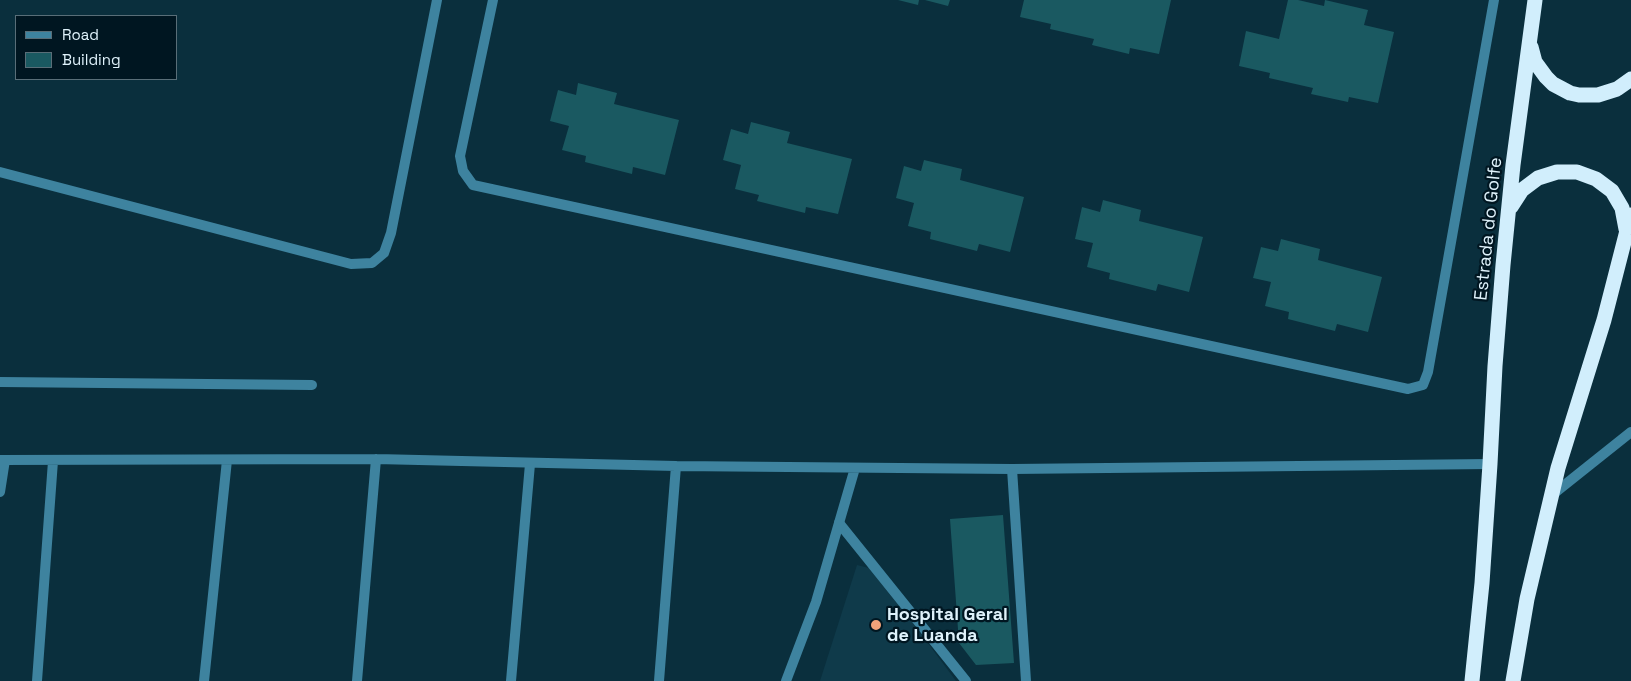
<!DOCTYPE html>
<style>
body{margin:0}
#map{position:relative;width:1631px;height:681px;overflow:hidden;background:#0a2f3d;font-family:"Space Grotesk",sans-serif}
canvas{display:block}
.legend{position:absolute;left:15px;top:15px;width:162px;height:65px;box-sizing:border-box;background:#001621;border:1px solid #596e78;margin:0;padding:6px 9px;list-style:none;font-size:15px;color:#dff2fb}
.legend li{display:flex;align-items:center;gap:10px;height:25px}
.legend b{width:25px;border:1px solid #596e78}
</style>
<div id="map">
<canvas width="1631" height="681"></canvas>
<ul class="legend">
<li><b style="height:6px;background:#3e839f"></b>Road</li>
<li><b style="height:14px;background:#1a5961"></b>Building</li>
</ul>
</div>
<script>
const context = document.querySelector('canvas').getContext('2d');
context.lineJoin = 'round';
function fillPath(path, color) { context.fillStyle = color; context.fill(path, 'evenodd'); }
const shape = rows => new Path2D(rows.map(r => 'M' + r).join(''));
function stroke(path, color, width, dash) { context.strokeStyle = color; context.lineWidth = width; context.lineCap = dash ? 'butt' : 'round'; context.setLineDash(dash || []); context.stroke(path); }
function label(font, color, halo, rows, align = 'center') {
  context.font = font + ' "Space Grotesk",sans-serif'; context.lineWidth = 4.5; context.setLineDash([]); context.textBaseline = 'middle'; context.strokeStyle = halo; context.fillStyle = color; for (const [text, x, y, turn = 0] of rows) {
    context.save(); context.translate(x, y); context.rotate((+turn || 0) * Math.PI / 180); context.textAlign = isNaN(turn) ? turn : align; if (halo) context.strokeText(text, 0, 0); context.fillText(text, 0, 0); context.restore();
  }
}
fillPath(shape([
 [857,565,873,569,956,681,820,681]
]), '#0f3a4a');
fillPath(shape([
 [898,0,919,0,918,5],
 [925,0,950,0,948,6],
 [1024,0,1171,0,1159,54,1130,48,1129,54,1092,45,1094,39,1050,29,1051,24,1020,17],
 [1288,0,1298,0,1324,6,1325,0,1368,10,1364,25,1394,32,1378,103,1349,97,1348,102,1311,94,1313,88,1269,78,1270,73,1239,66,1246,31,1279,39],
 [578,83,617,93,614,104,679,120,665,175,633,167,632,174,585,162,586,156,562,150,569,126,550,121,558,90,576,95],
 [751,122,790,132,787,143,852,159,838,214,806,207,805,213,757,201,759,195,735,189,741,165,723,160,731,129,748,134],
 [924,160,962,169,960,180,1024,197,1010,252,979,244,977,251,930,239,931,232,908,226,914,203,896,198,904,166,921,171],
 [1103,200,1141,210,1139,221,1203,237,1189,292,1158,284,1156,291,1109,279,1110,273,1087,267,1093,243,1075,239,1082,207,1100,212],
 [1281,239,1320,249,1318,260,1382,277,1368,332,1337,324,1335,331,1288,319,1289,312,1265,306,1271,282,1253,278,1261,247,1278,251],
 [1003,515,1014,663,976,665,959,643,950,519]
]), '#1a5961');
stroke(shape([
 [1012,469,1026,681],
 [839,523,966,681]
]), '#3e839f', 10);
stroke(shape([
 [493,0,460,156,463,171,473,185,1408,389,1423,385,1428,372,1494,0],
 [0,172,351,264,372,263,384,253,391,233,437,0],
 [0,382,312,385],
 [0,460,376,459,676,466,1012,469,1490,464],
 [0,492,5,460],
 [1552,495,1631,432],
 [37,681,53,461],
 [204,681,227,460],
 [357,681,376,459],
 [511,681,530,464],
 [659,681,676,466],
 [786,681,816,602,855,468]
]), '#3e839f', 10);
stroke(shape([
 [1531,47,1535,62,1546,77,1553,84,1570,93,1579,95,1598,95,1617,89,1631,79],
 [1511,207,1522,190,1538,178,1557,172,1577,172,1596,179,1612,191,1622,208,1626,229],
 [1472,681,1482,583,1490,464,1495,366,1503,265,1513,165,1535,0],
 [1513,681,1527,599,1558,468,1604,320,1631,215]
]), '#d1eefc', 15);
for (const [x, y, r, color] of [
 [876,625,6,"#f0a27a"]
]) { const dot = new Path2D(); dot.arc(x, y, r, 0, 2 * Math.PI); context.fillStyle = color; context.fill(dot); stroke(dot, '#001621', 2); }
label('18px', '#dff2fb', '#001621', [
 ["Estrada do Golfe",1489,229,-84]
]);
label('bold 18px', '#dff2fb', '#001621', [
 ["Hospital Geral",887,615],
 ["de Luanda",887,636]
], 'left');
</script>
